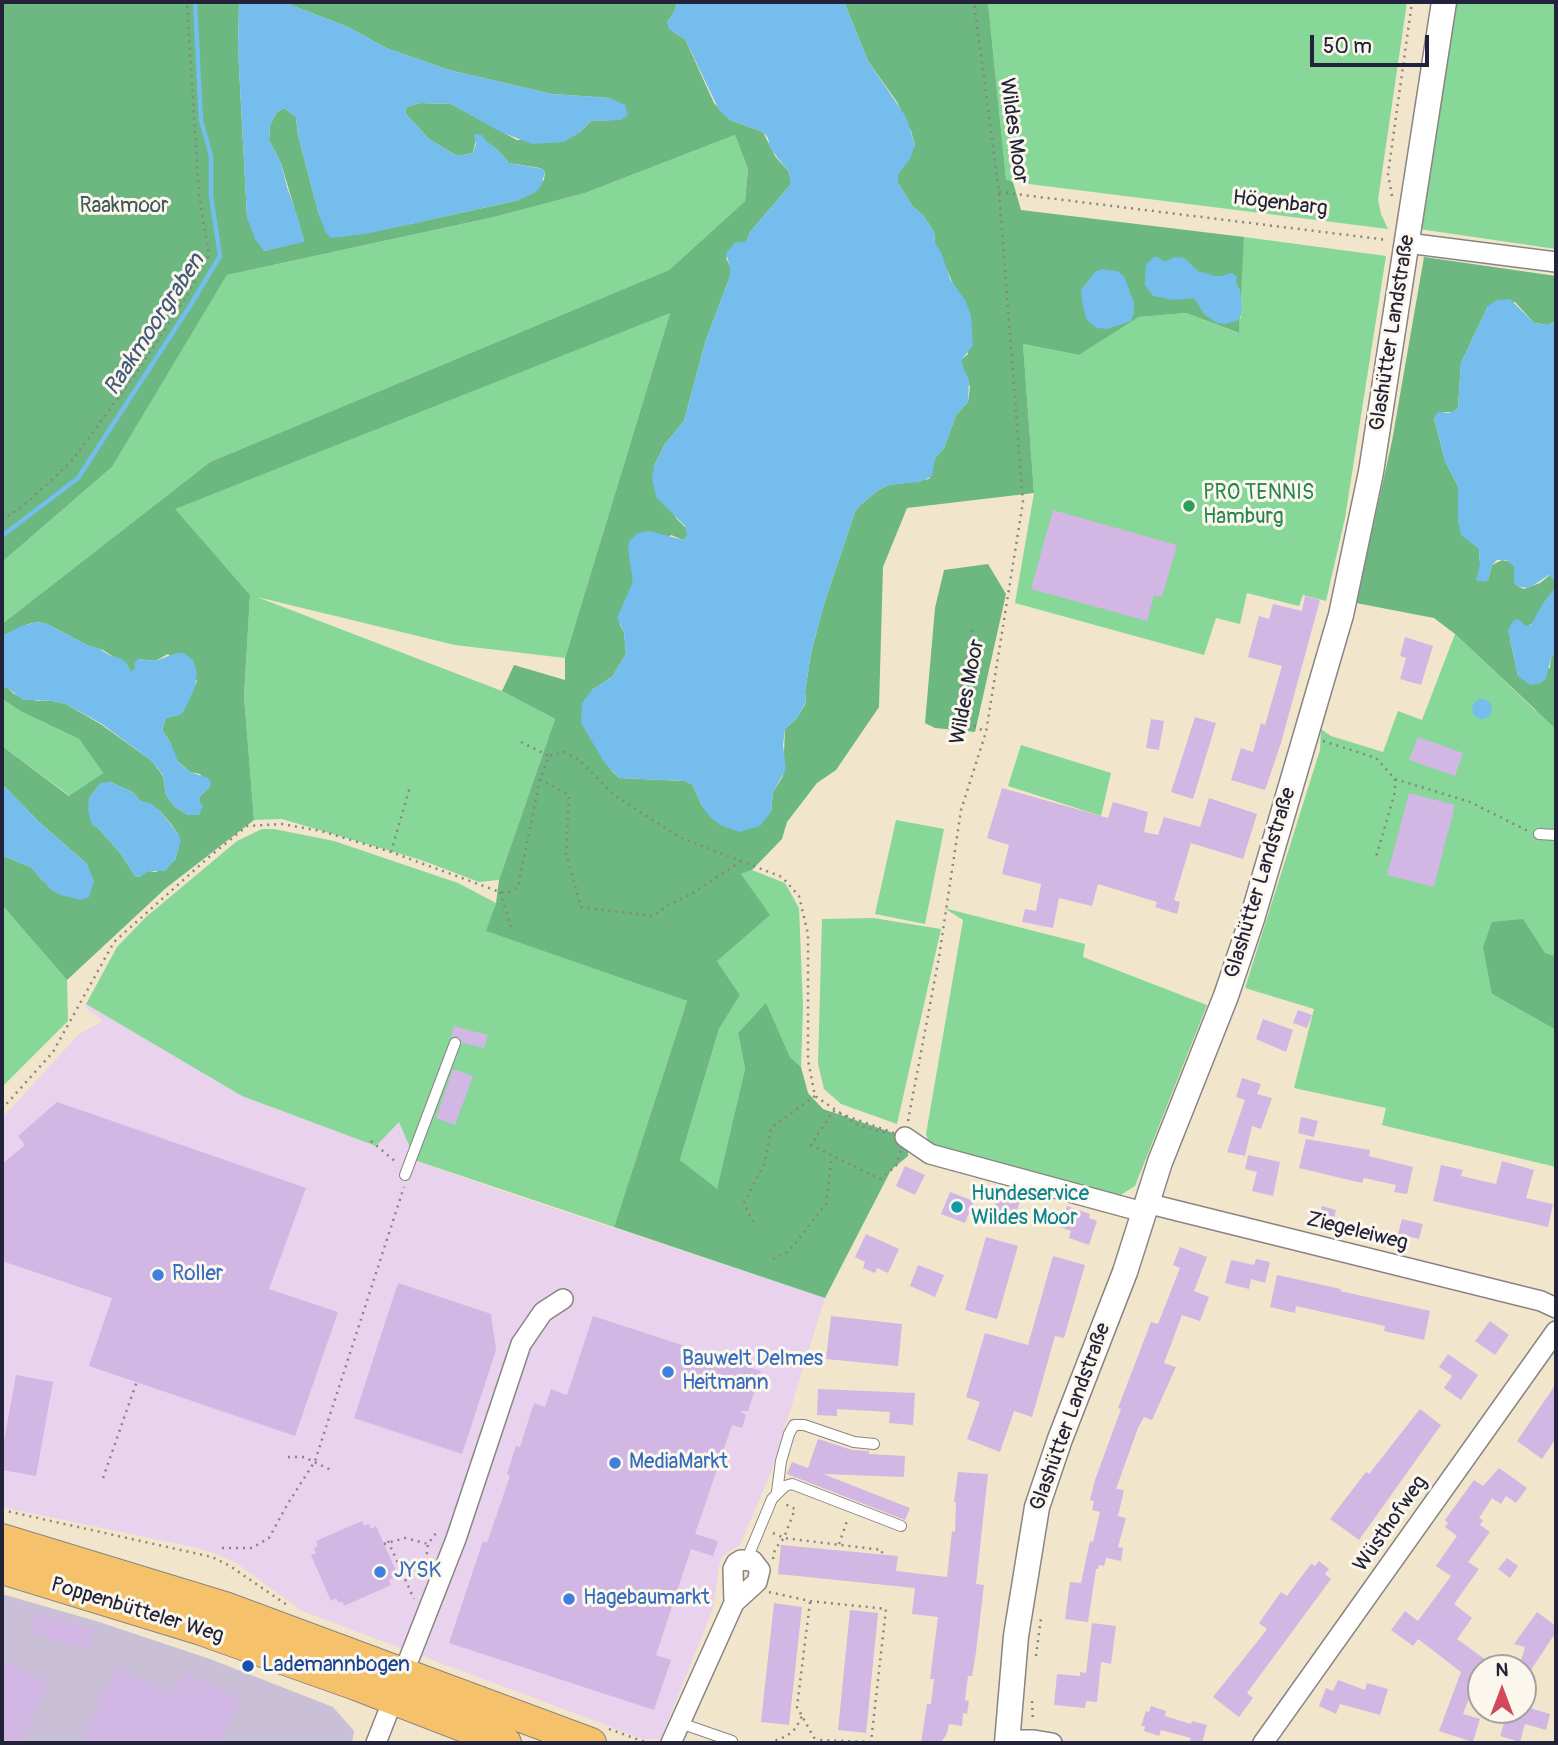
<!DOCTYPE html>
<meta charset="utf-8">
<style>
body{margin:0}
#map{position:relative;width:1558px;height:1745px;overflow:hidden;background:#f1e6cb;font-family:Pangolin,sans-serif}
canvas{display:block}
.frame{position:absolute;inset:0;border:4px solid #22223b;pointer-events:none}
.north{position:absolute;left:1467px;top:1654px;width:70px;height:70px;box-sizing:border-box;background:#fbf7ec;border:2px solid #a4a2a5;border-radius:50%;rotate:0deg;font-size:19px;font-weight:700;line-height:28px;text-align:center;color:#22223b}
.north::after{content:'';display:block;margin:auto;width:24px;height:32px;background:#d1495b;clip-path:polygon(50% 0,100% 100%,50% 72%,0 100%)}
.scale{position:absolute;left:1310px;top:35px;width:119px;height:32px;box-sizing:border-box;border:4px solid #22223b;border-top:0;padding-left:9px;font-size:21px;line-height:24px;white-space:nowrap;color:#22223b;-webkit-text-stroke:5px #fbf7ec;paint-order:stroke}
</style>
<div id="map">
<canvas width="1558" height="1745"></canvas>
<div class="frame"></div>
<div class="north">N</div>
<div class="scale">50 m</div>
</div>
<script>
const context = document.querySelector('canvas').getContext('2d');
context.lineJoin = 'round';
function fillPath(path, color) { context.fillStyle = color; context.fill(path, 'evenodd'); }
const shape = rows => new Path2D(rows.map(r => 'M' + r).join(''));
function stroke(path, color, width, dash) { context.strokeStyle = color; context.lineWidth = width; context.lineCap = dash ? 'butt' : 'round'; context.setLineDash(dash || []); context.stroke(path); }
function label(font, color, halo, rows, align = 'center') {
  context.font = font + ' Pangolin,sans-serif'; context.lineWidth = 6; context.setLineDash([]); context.textBaseline = 'middle'; context.strokeStyle = halo; context.fillStyle = color; for (const [text, x, y, turn = 0] of rows) {
    context.save(); context.translate(x, y); context.rotate((+turn || 0) * Math.PI / 180); context.textAlign = isNaN(turn) ? turn : align; if (halo) context.strokeText(text, 0, 0); context.fillText(text, 0, 0); context.restore();
  }
}
fillPath(shape([
 [86,1004,242,1096,376,1146,399,1122,411,1150,408,1158,502,1191,825,1298,771,1472,740,1545,723,1555,719,1566,714,1606,661,1739,643,1739,302,1611,235,1562,219,1555,197,1548,2,1507,2,1118,79,1034,103,1021,86,1008]
]), '#e9d2ee');
fillPath(shape([
 [2,1594,96,1621,210,1659,333,1707,354,1731,352,1743,2,1743]
]), '#c9bfd7');
fillPath(shape([
 [988,2,1407,2,1378,200,1381,214,1388,229,1013,182,1006,179],
 [1456,2,1556,2,1556,249,1419,229],
 [735,135,748,169,745,201,669,270,210,462,2,624,2,562,112,467,227,275,494,217,585,193],
 [1244,237,1386,256,1345,518,1326,601,1303,595,1299,606,1247,593,1240,624,1216,618,1204,655,1015,603,1034,493,1023,344,1079,355,1139,317,1186,313,1238,333,1242,308,1240,290],
 [621,308,670,313,565,658,455,645,257,597,502,691,555,719,499,880,479,882,421,860,282,819,254,820,244,696,250,595,174,509],
 [1455,634,1536,711,1556,649,1556,956,1545,953,1492,994,1556,1030,1556,1167,1382,1125,1386,1108,1294,1088,1314,1009,1245,988,1320,750,1321,729,1331,736,1383,752,1398,711,1422,720],
 [2,699,22,712,79,739,103,773,70,796,2,746],
 [1021,745,1111,773,1101,816,1008,786],
 [896,820,944,829,925,924,875,914],
 [262,829,274,829,334,841,458,883,496,903,487,931,687,1001,614,1227,408,1158,411,1150,399,1122,376,1146,242,1096,86,1004,117,947,146,917,237,841],
 [752,870,785,883,799,908,803,1007,801,1067,790,1057,766,1004,738,1033,745,1069,717,1190,680,1160,719,1029,740,995,717,961,741,874],
 [2,905,67,980,68,1021,2,1087],
 [944,908,1085,944,1083,957,1207,1005,1135,1186,1119,1196,932,1145,928,1140,926,1134,963,920],
 [873,918,941,929,897,1124,841,1104,824,1089,818,1064,822,919]
]), '#86d798');
fillPath(shape([
 [2,2,239,2,238,48,247,217,264,251,304,241,281,163,269,140,270,125,277,112,284,108,296,117,298,135,319,215,401,226,519,200,544,180,545,172,540,168,509,163,497,149,485,141,476,139,473,153,457,156,429,139,407,115,405,111,407,107,420,103,451,104,517,140,579,133,591,121,612,120,610,98,552,94,449,70,386,48,348,27,283,2,683,2,677,4,673,14,667,22,675,33,685,39,714,103,730,120,763,132,775,156,789,172,791,184,750,232,746,242,735,243,726,258,730,266,730,276,705,343,684,421,665,444,654,466,676,518,688,530,688,535,683,540,671,535,632,566,633,582,620,625,624,632,626,654,612,677,592,690,598,750,612,771,619,778,685,781,692,784,702,806,771,812,773,792,783,776,785,729,797,718,806,703,805,692,811,653,824,604,855,512,860,505,880,489,889,485,929,479,935,458,944,448,956,415,968,402,970,387,962,365,962,359,968,354,955,288,935,243,934,232,923,215,913,207,898,183,898,174,915,145,911,131,897,102,868,61,844,2,988,2,1006,179,1013,182,1021,210,1244,237,1239,333,1186,313,1139,317,1079,355,1023,344,1034,493,907,508,883,567,879,707,836,770,817,783,787,822,782,839,752,870,741,874,770,915,717,961,740,995,719,1029,680,1160,717,1189,745,1069,738,1033,766,1003,790,1057,801,1067,808,1093,823,1109,908,1138,908,1156,891,1170,825,1298,614,1227,687,1001,486,931,496,903,499,880,555,719,502,691,514,665,565,680,565,658,670,313,175,509,250,595,244,696,254,820,166,888,67,980,2,905,2,855,32,868,43,881,87,864,39,822,2,784,2,746,69,796,103,773,79,739,22,712,2,699,2,687,8,688,14,694,37,701,53,701,66,704,102,725,152,761,163,776,166,795,175,807,188,815,199,815,200,796,210,787,200,774,190,772,175,759,170,742,162,730,166,718,178,715,188,701,197,681,168,654,155,661,139,659,134,672,131,672,127,666,103,650,89,646,47,624,38,622,28,624,2,636,2,624,210,462,669,270,745,201,748,169,735,135,585,193,494,217,227,275,112,467,2,562],
 [111,782,134,793,139,800,160,811,171,824,178,834,179,846,175,860,156,872,148,871,139,877,135,876,121,854,98,828,89,798,100,784],
 [1424,257,1556,276,1556,321,1548,325,1534,323,1515,302,1488,306,1461,363,1458,408,1454,412,1444,412,1434,418,1445,461,1458,486,1458,521,1479,549,1480,564,1488,580,1492,565,1502,560,1511,562,1514,566,1514,583,1519,587,1524,589,1540,583,1550,575,1556,580,1556,587,1534,622,1510,639,1518,676,1550,668,1551,658,1556,649,1556,729,1455,634,1434,618,1356,603,1392,441],
 [988,564,1006,594,975,732,935,728,925,723,935,608,944,570],
 [1523,919,1545,953,1556,956,1556,1030,1492,994,1483,947,1492,922]
]), '#6cb880');
fillPath(shape([
 [239,2,283,2,348,27,386,48,449,70,552,94,610,98,625,105,628,115,621,120,591,121,579,133,564,142,532,144,501,132,451,104,420,103,407,107,405,111,407,115,429,139,457,156,473,153,476,144,474,134,482,135,486,141,497,149,509,163,543,169,545,172,541,186,536,192,519,200,366,234,331,238,326,233,319,215,298,135,296,117,284,108,277,112,270,125,269,140,281,163,287,187,300,224,304,242,264,251,255,239,247,217,238,48],
 [683,2,844,2,868,61,906,117,915,145,910,159,898,174,898,183,913,207,923,215,934,232,935,243,941,252,950,279,965,300,971,315,972,331,973,346,962,359,962,365,969,380,968,402,956,415,944,448,935,458,932,476,920,482,889,485,880,489,860,505,855,512,824,604,811,653,805,692,806,702,797,718,785,729,783,745,786,769,773,792,771,812,760,826,739,832,720,825,710,817,702,806,692,784,685,781,619,778,604,762,581,723,582,703,592,690,612,677,626,654,624,632,617,618,633,582,628,549,629,541,638,533,650,531,683,540,687,535,685,526,656,497,652,478,654,466,665,444,684,421,705,343,730,276,730,267,726,253,735,243,746,241,750,232,791,184,789,172,770,148,768,138,763,132,730,120,719,110,685,39,669,29,667,22,673,14,677,4],
 [1154,257,1158,257,1164,262,1175,257,1184,258,1198,271,1215,276,1222,276,1232,273,1237,277,1236,283,1240,290,1242,308,1241,315,1237,321,1225,324,1217,323,1204,314,1194,298,1173,300,1153,296,1145,285,1145,275,1146,265],
 [1102,269,1117,271,1124,276,1134,303,1134,312,1131,321,1108,329,1097,328,1090,323,1086,318,1082,301,1081,290,1084,286,1095,272],
 [1510,299,1534,323,1548,325,1556,321,1556,582,1549,575,1529,588,1519,587,1514,583,1514,566,1506,560,1497,560,1492,565,1488,580,1485,582,1476,580,1480,564,1479,549,1461,535,1458,521,1458,486,1445,461,1434,418,1438,412,1449,413,1458,408,1461,363,1488,306,1497,300],
 [1556,587,1556,649,1551,658,1546,679,1541,683,1530,685,1518,676,1508,630,1514,620,1518,619,1526,626,1531,625,1543,603],
 [38,622,47,624,89,646,98,648,111,656,120,658,126,662,131,672,135,669,134,662,139,659,155,661,177,653,184,653,193,660,197,673,195,687,184,711,182,714,166,718,162,730,170,742,179,763,190,772,208,778,211,782,210,787,200,796,200,802,203,806,199,815,188,815,175,807,166,795,163,775,152,761,102,724,66,704,53,701,23,700,8,688,2,687,2,636,21,626],
 '1472 709a10 10 0 1 1 20 0a10 10 0 1 1-20 0Z',
 [111,782,134,793,139,800,152,804,160,811,178,834,181,840,175,860,165,871,149,871,139,877,135,876,121,854,98,828,92,825,88,810,89,798,101,783],
 [2,784,39,822,87,864,94,881,89,897,81,900,61,895,51,890,32,868,2,855]
]), '#74bdec');
stroke(shape([
 [2,536,78,478,188,309,220,256,211,196,211,156,201,120,195,2]
]), '#74bdec', 4.5);
fillPath(shape([
 [1053,510,1177,545,1162,597,1154,595,1147,621,1031,589],
 [1305,596,1320,600,1281,743,1265,790,1231,780,1241,748,1253,752,1261,723,1265,725,1282,666,1248,657,1259,616,1269,619,1273,604,1302,611],
 [1405,637,1433,646,1421,685,1400,679,1406,658,1400,656],
 [1195,717,1216,723,1193,799,1171,792],
 [1151,719,1164,721,1159,750,1146,748],
 [1418,737,1463,753,1455,776,1409,760],
 [1002,788,1108,818,1113,802,1148,812,1144,832,1158,835,1164,817,1200,827,1209,798,1257,814,1243,859,1191,843,1174,900,1180,902,1177,914,1155,907,1157,902,1098,884,1092,906,1059,898,1053,928,1022,922,1025,909,1036,911,1041,884,1002,874,1009,845,987,838],
 [1409,793,1455,805,1434,887,1387,875],
 [1298,1010,1312,1015,1307,1028,1293,1023],
 [1263,1019,1293,1030,1286,1052,1256,1039],
 [454,1026,488,1035,484,1048,462,1043,457,1036,451,1037],
 [453,1069,473,1076,455,1125,436,1118],
 [1242,1078,1261,1084,1257,1094,1272,1098,1261,1129,1252,1126,1245,1156,1227,1152,1245,1100,1236,1097],
 [57,1102,306,1188,269,1289,338,1312,295,1436,89,1366,112,1298,2,1261,2,1164,25,1145,18,1136],
 [1301,1117,1318,1121,1314,1137,1298,1133],
 [1306,1139,1370,1150,1369,1156,1413,1167,1407,1194,1394,1192,1396,1185,1364,1178,1362,1183,1299,1168],
 [1248,1155,1280,1162,1273,1196,1252,1191,1257,1172,1245,1169],
 [1502,1161,1534,1170,1526,1198,1553,1204,1548,1227,1433,1201,1441,1165,1463,1170,1461,1176,1496,1184],
 [905,1166,925,1175,915,1195,896,1186],
 [1000,1188,1022,1196,1013,1220,993,1213],
 [950,1192,974,1201,965,1223,941,1214],
 [1067,1206,1090,1214,1089,1218,1097,1221,1089,1245,1069,1238,1071,1231,1060,1227],
 [1322,1206,1336,1210,1333,1222,1319,1219],
 [1402,1219,1423,1224,1419,1239,1398,1234],
 [866,1234,899,1249,888,1273,877,1268,875,1273,863,1268,865,1262,855,1257],
 [986,1237,1018,1246,997,1319,965,1310],
 [1180,1247,1207,1257,1194,1291,1209,1297,1200,1321,1182,1315,1164,1363,1176,1367,1152,1420,1144,1417,1138,1428,1116,1489,1124,1490,1118,1516,1126,1518,1118,1547,1123,1548,1121,1561,1106,1558,1104,1566,1099,1565,1098,1569,1096,1569,1088,1622,1065,1619,1070,1582,1081,1583,1090,1541,1093,1542,1100,1512,1092,1510,1094,1501,1090,1500,1095,1480,1121,1409,1118,1408,1151,1322,1158,1324,1180,1268,1173,1265],
 [1053,1256,1085,1265,1064,1338,1055,1336,1032,1417,1014,1411,1000,1452,967,1439,980,1402,966,1397,985,1333,1028,1345],
 [1256,1259,1270,1262,1265,1283,1251,1279,1249,1289,1225,1283,1231,1260,1254,1265],
 [918,1265,944,1275,935,1297,910,1286],
 [1277,1275,1341,1289,1340,1291,1430,1311,1424,1340,1384,1331,1385,1326,1296,1306,1295,1313,1270,1307],
 [398,1283,491,1314,496,1350,462,1454,354,1418],
 [593,1316,761,1371,748,1411,739,1411,746,1415,742,1428,732,1425,695,1534,718,1541,713,1556,691,1549,656,1655,671,1660,654,1710,449,1643,483,1541,487,1543,510,1476,507,1474,516,1446,520,1447,534,1403,545,1407,551,1389,567,1395],
 [831,1316,902,1324,898,1366,826,1359],
 [1490,1321,1509,1335,1495,1355,1475,1341],
 [1448,1354,1478,1375,1461,1400,1444,1388,1452,1376,1439,1367],
 [16,1375,53,1382,36,1476,2,1470,2,1452],
 [1556,1384,1556,1438,1542,1459,1517,1441],
 [818,1389,915,1393,913,1425,889,1423,890,1412,837,1409,837,1416,817,1415],
 [1420,1409,1441,1425,1359,1540,1330,1519,1366,1472,1369,1474],
 [818,1439,852,1450,869,1451,869,1454,905,1456,904,1477,823,1474,910,1508,905,1520,787,1474,792,1462,808,1468],
 [1499,1468,1527,1488,1516,1503,1506,1496,1501,1504,1492,1498,1479,1518,1483,1520,1480,1525,1490,1532,1468,1562,1479,1569,1454,1604,1472,1618,1457,1639,1497,1668,1481,1668,1481,1680,1470,1696,1463,1714,1480,1719,1473,1742,1439,1731,1461,1672,1418,1639,1413,1646,1391,1630,1405,1611,1418,1621,1451,1576,1436,1566,1457,1536,1445,1527,1448,1523,1445,1520,1474,1480,1483,1486],
 [958,1472,988,1474,976,1584,984,1585,976,1652,972,1676,968,1676,965,1700,969,1701,967,1714,963,1713,962,1726,949,1724,947,1733,941,1743,921,1743,927,1704,931,1704,934,1679,930,1679,938,1617,912,1614,915,1588,778,1574,781,1545,898,1556,896,1571,947,1577,952,1531,955,1532,956,1502,954,1502],
 [362,1521,364,1526,369,1524,371,1529,376,1526,396,1571,392,1574,394,1578,389,1580,391,1585,344,1606,342,1601,339,1603,336,1598,331,1601,311,1555,316,1553,314,1548,318,1546,316,1541],
 [1507,1558,1518,1566,1510,1578,1498,1569],
 [1319,1561,1329,1569,1325,1574,1331,1579,1247,1693,1253,1698,1239,1717,1213,1697,1261,1637,1267,1629,1259,1623,1281,1592,1287,1596,1311,1564,1315,1566],
 [774,1603,802,1607,789,1725,761,1722],
 [850,1610,878,1613,866,1733,838,1730],
 [1537,1612,1556,1626,1556,1632,1523,1682,1523,1668,1519,1668,1525,1647,1514,1644],
 [36,1613,94,1629,88,1649,30,1633],
 [1092,1623,1116,1626,1111,1664,1101,1662,1097,1702,1086,1701,1085,1708,1054,1705,1057,1674,1080,1676,1080,1672,1086,1673],
 [2,1661,49,1683,21,1743,2,1743],
 [118,1668,174,1694,184,1672,241,1699,221,1743,80,1743,103,1692,106,1693],
 [1338,1680,1365,1690,1367,1683,1388,1689,1380,1715,1340,1704,1336,1714,1319,1706,1326,1688,1333,1691],
 [1151,1706,1166,1711,1165,1716,1191,1724,1192,1721,1207,1725,1202,1743,1189,1743,1191,1738,1161,1730,1159,1736,1144,1731,1145,1726,1141,1726,1146,1711,1149,1712],
 [1523,1706,1550,1714,1546,1730,1525,1724,1520,1742,1500,1736,1508,1710,1523,1710]
]), '#d2b6e3');
const service = shape([
 [1539,834,1556,835],
 [405,1175,455,1043],
 [777,1492,781,1461,789,1434,794,1425,804,1425,854,1442,874,1444],
 [747,1559,772,1499,785,1486,792,1484,901,1526],
 [680,1723,732,1741]
]);
const minor = shape([
 [1407,243,1556,262],
 [905,1137,930,1154,1143,1212],
 [1146,1203,1541,1301,1556,1308],
 [1007,1740,1034,1740,1052,1743],
 [376,1743,456,1539,521,1344,543,1312,563,1299],
 [671,1743,734,1603,757,1582,760,1570,753,1561,741,1560,736,1563,733,1569,734,1603],
 [1263,1743,1556,1331]
]);
const tertiary = shape([
 [1007,1743,1016,1636,1037,1507,1060,1439,1125,1272,1160,1162,1226,996,1252,919,1341,615,1371,472,1444,2]
]);
const primary = shape([
 [2,1539,225,1607,591,1743],
 [2,1569,201,1630,356,1685,506,1743]
]);
stroke(service, '#8a8483', 12);
stroke(minor, '#8a8483', 22);
stroke(tertiary, '#8a8483', 27);
stroke(primary, '#8a8483', 32);
stroke(shape([
 [999,192,1388,240],
 [1392,196,1388,174,1412,2],
 [2,520,24,505,71,462,135,375,186,298,209,255,199,195,187,2],
 [972,630,958,701,961,719,986,732],
 [1323,741,1376,758,1395,779,1395,792,1376,857],
 [521,742,549,756],
 [540,779,569,795,566,854,581,907,654,916,666,906,690,895,743,860],
 [1395,779,1470,802,1528,831],
 [391,852,410,787],
 [500,892,511,927],
 [2,1109,53,1052,114,942,209,857,247,826,282,824,321,831,391,852,500,892,510,892,518,887,540,779,549,756,564,752,578,759,614,795,679,837,782,877,799,896,808,934,808,1060,815,1096,858,1125,890,1134],
 [833,1111,905,1137,896,1166,880,1179,811,1145,833,1111],
 [908,1121,939,957,961,810,986,732,1023,502,999,192,974,2],
 [371,1141,397,1163],
 [753,1222,744,1203,765,1162,771,1128,815,1096],
 [773,1259,789,1251,826,1204,832,1156],
 [288,1457,304,1457,333,1471],
 [103,1478,137,1381],
 [2,1510,212,1557,230,1566,287,1605],
 [773,1533,784,1538,882,1550,882,1555],
 [388,1541,414,1599],
 [384,1544,405,1538,428,1544],
 [839,1544,848,1518],
 [222,1548,252,1548,269,1538,287,1505,315,1461,404,1187],
 [773,1559,775,1549,784,1538,795,1509,785,1504],
 [425,1568,428,1544,436,1533],
 [769,1592,810,1601,886,1609,871,1742,817,1740],
 [810,1602,797,1707,817,1743],
 [1036,1656,1041,1618],
 [1032,1701,1033,1722],
 [609,1729,648,1743],
 [769,1743,787,1736,796,1728,802,1716]
]), '#8a8483', 2.5, [2, 5]);
stroke(service, '#fff', 10);
stroke(minor, '#fff', 19);
stroke(tertiary, '#fff', 24);
stroke(primary, '#f5c16b', 30);
for (const [x, y, r, color] of [
 [1189,506,7,"#2e9e5b"],
 [957,1207,7,"#0f9aa8"],
 [158,1275,7,"#3f7fe0"],
 [668,1372,7,"#3f7fe0"],
 [615,1463,7,"#3f7fe0"],
 [380,1572,7,"#3f7fe0"],
 [569,1599,7,"#3f7fe0"],
 [248,1666,7,"#1a4fb4"]
]) { const dot = new Path2D(); dot.arc(x, y, r, 0, 2 * Math.PI); context.fillStyle = color; context.fill(dot); stroke(dot, '#fbf7ec', 2.5); }
label('21px', '#22223b', '#fbf7ec', [
 ["Wildes Moor",1013,131,82],
 ["Högenbarg",1280,204,7],
 ["Glashütter Landstraße",1393,333,-81],
 ["Wildes Moor",968,692,-79],
 ["Glashütter Landstraße",1261,883,-73],
 ["Ziegeleiweg",1357,1232,14],
 ["Glashütter Landstraße",1071,1417,-70],
 ["Wüsthofweg",1391,1524,-55],
 ["Poppenbütteler Weg",137,1611,17]
]);
label('21px', '#405857', '#fbf7ec', [
 ["Raakmoor",124,207]
]);
label('21px', '#27864d', '#fbf7ec', [
 ["PRO TENNIS",1203,494],
 ["Hamburg",1203,518]
], 'left');
label('21px', '#0d838f', '#fbf7ec', [
 ["Hundeservice",971,1195],
 ["Wildes Moor",971,1219]
], 'left');
label('21px', '#366cbe', '#fbf7ec', [
 ["Roller",172,1275],
 ["Bauwelt Delmes",682,1360],
 ["Heitmann",682,1384],
 ["MediaMarkt",629,1463],
 ["JYSK",394,1572],
 ["Hagebaumarkt",583,1599]
], 'left');
label('21px', '#164399', '#fbf7ec', [
 ["Lademannbogen",262,1666]
], 'left');
label('italic 23px', '#3f5879', '#fbf7ec', [
 ["Raakmoorgraben",155,325,-57]
]);
</script>
